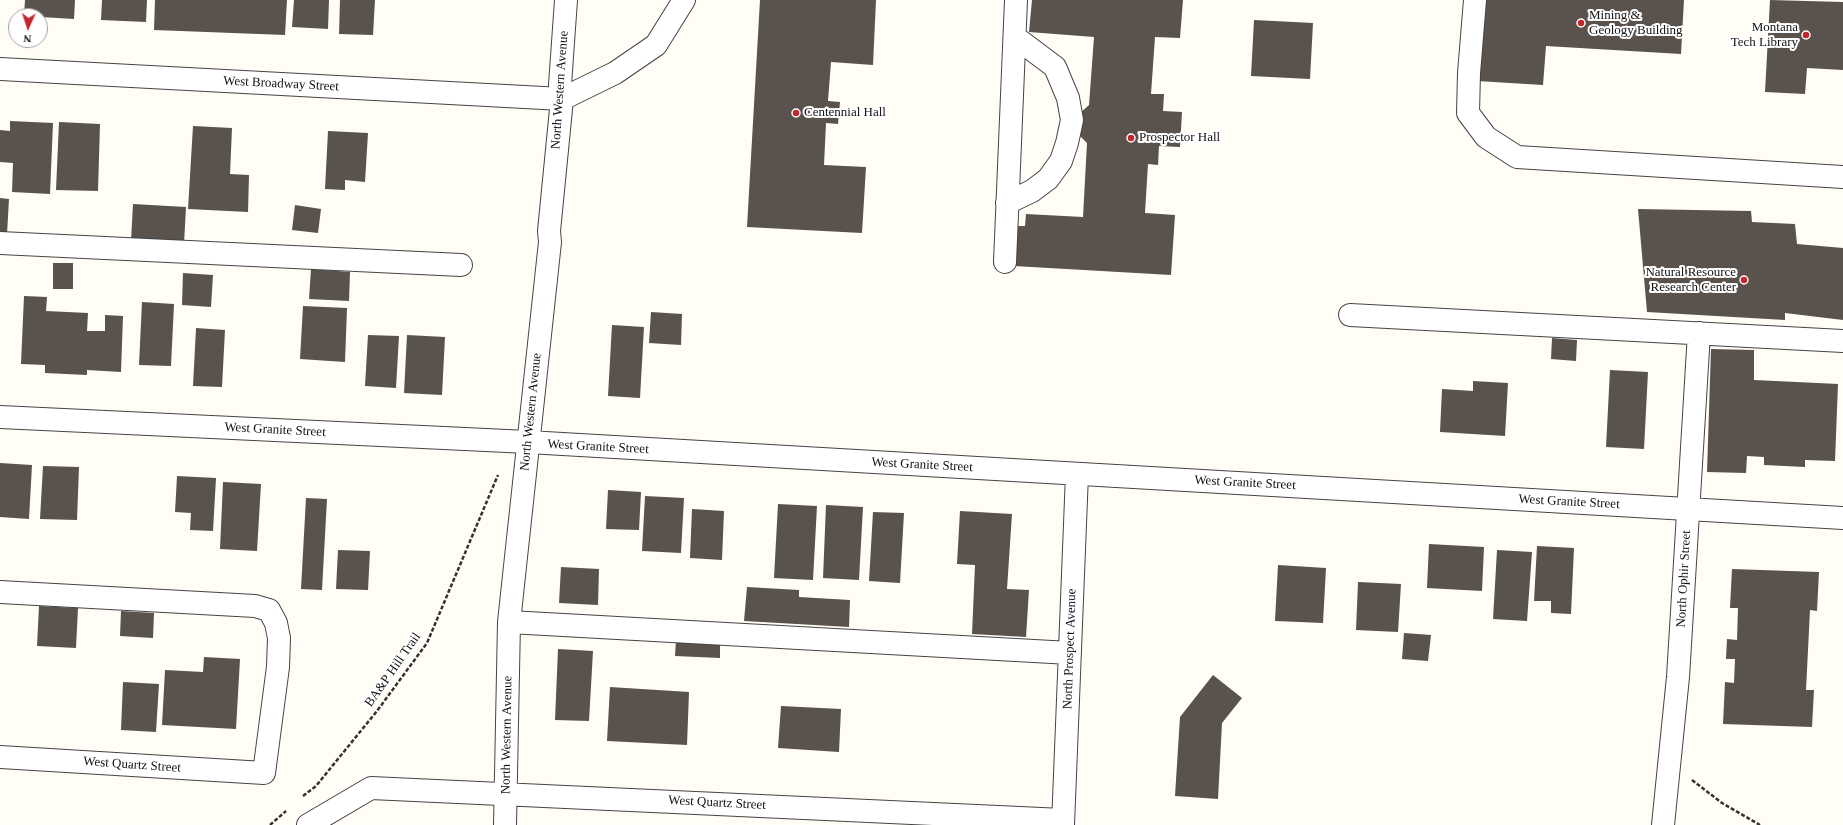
<!DOCTYPE html>
<style>
body{margin:0}
#map{position:relative;width:1843px;height:825px;overflow:hidden;background:#fffdf5;font-family:"Times New Roman",serif}
canvas{display:block}
.north{position:absolute;left:8px;top:8px;width:40px;height:40px;box-sizing:border-box;background:#fff;border:1px solid #a0a0a0;border-radius:50%;rotate:183deg;font-size:11px;font-weight:700;line-height:16px;text-align:center;color:#111}
.north::after{content:'';display:block;margin:auto;width:14px;height:18px;background:#c4262e;clip-path:polygon(50% 0,100% 100%,50% 72%,0 100%)}
</style>
<div id="map">
<canvas width="1843" height="825"></canvas>
<div class="north">N</div>
</div>
<script>
const context = document.querySelector('canvas').getContext('2d');
context.lineJoin = 'round';
function fillPath(path, color) { context.fillStyle = color; context.fill(path, 'evenodd'); }
const shape = rows => new Path2D(rows.map(r => 'M' + r).join(''));
function stroke(path, color, width, dash) { context.strokeStyle = color; context.lineWidth = width; context.lineCap = dash ? 'butt' : 'round'; context.setLineDash(dash || []); context.stroke(path); }
function label(font, color, halo, rows, align = 'center') {
  context.font = font + ' "Times New Roman",serif'; context.lineWidth = 4; context.setLineDash([]); context.textBaseline = 'middle'; context.strokeStyle = halo; context.fillStyle = color; for (const [text, x, y, turn = 0] of rows) {
    context.save(); context.translate(x, y); context.rotate((+turn || 0) * Math.PI / 180); context.textAlign = isNaN(turn) ? turn : align; if (halo) context.strokeText(text, 0, 0); context.fillText(text, 0, 0); context.restore();
  }
}
fillPath(shape([
 [25,0,75,0,74,19,24,16],
 [102,0,147,0,146,22,101,20],
 [155,0,287,0,285,35,154,30],
 [294,0,329,0,328,29,292,27],
 [340,0,375,0,373,35,339,34],
 [760,0,876,0,873,65,831,62,828,101,840,102,838,124,826,123,824,165,866,167,862,233,747,227],
 [1032,0,1183,0,1180,38,1155,37,1151,94,1164,94,1163,111,1182,112,1180,147,1159,146,1158,165,1148,164,1145,213,1175,215,1171,275,1014,266,1016,226,1025,226,1026,214,1083,217,1087,143,1078,134,1079,114,1089,105,1094,37,1029,32],
 [1482,0,1684,0,1681,54,1546,46,1543,85,1477,81],
 [1770,0,1843,2,1843,70,1807,68,1805,94,1765,92],
 [1254,20,1313,23,1310,79,1251,76],
 [10,121,53,123,50,194,12,192,13,163,0,162,0,130,10,131],
 [59,122,100,124,98,191,56,190],
 [193,126,232,128,230,174,249,175,248,212,188,209],
 [328,131,368,133,365,182,345,180,345,190,325,189],
 [0,198,9,199,7,234,0,234],
 [133,204,186,207,184,244,131,241],
 [295,205,321,209,318,233,292,230],
 [1638,209,1751,211,1752,222,1795,224,1797,244,1843,248,1843,320,1785,313,1785,320,1647,312],
 [53,263,73,263,73,289,53,289],
 [311,269,350,272,349,301,309,299],
 [183,273,213,275,211,307,182,305],
 [24,296,47,297,46,311,88,313,87,331,105,331,105,315,123,316,121,372,87,370,87,375,45,373,45,365,21,364],
 [142,302,174,304,171,366,139,365],
 [303,306,347,308,345,362,300,359],
 [651,312,682,314,681,345,649,343],
 [612,325,644,327,640,398,608,396],
 [196,328,225,330,222,387,193,386],
 [368,335,399,336,396,388,365,386],
 [407,335,445,337,442,395,404,393],
 [1552,338,1577,340,1576,361,1551,359],
 [1711,349,1754,350,1754,380,1838,384,1835,461,1805,460,1805,467,1764,465,1764,457,1747,456,1746,473,1707,472],
 [1610,370,1648,372,1644,449,1606,447],
 [1473,381,1508,383,1505,436,1440,432,1442,389,1473,391],
 [0,463,32,465,29,519,0,517],
 [43,466,79,467,77,520,40,519],
 [177,476,216,478,213,531,190,530,191,513,175,512],
 [223,482,261,484,257,551,220,549],
 [608,490,641,492,639,530,606,529],
 [645,496,684,498,681,553,642,551],
 [306,498,327,499,322,590,301,589],
 [778,504,817,506,813,580,774,578],
 [826,505,863,507,859,580,823,578],
 [692,509,724,511,722,560,690,558],
 [960,511,1012,514,1007,589,1029,590,1026,637,972,634,975,565,957,564],
 [873,512,904,513,900,583,869,581],
 [1429,544,1484,547,1482,591,1427,588],
 [1537,546,1574,548,1571,614,1551,613,1551,601,1534,601],
 [338,550,370,551,368,590,336,589],
 [1497,550,1532,552,1527,621,1493,619],
 [1278,565,1326,568,1323,623,1275,621],
 [561,567,599,569,598,605,559,603],
 [1732,569,1819,572,1817,611,1810,610,1806,690,1814,690,1812,727,1723,724,1725,682,1734,683,1735,659,1726,659,1727,639,1737,640,1738,608,1730,608],
 [1358,582,1401,584,1398,632,1356,630],
 [747,587,799,590,799,597,850,600,849,627,744,621],
 [39,606,78,608,76,648,37,646],
 [121,611,154,613,153,638,120,636],
 [1404,633,1431,635,1428,661,1402,659],
 [676,640,720,642,720,658,675,656],
 [558,649,593,651,589,721,555,720],
 [204,657,240,659,236,729,162,725,165,670,203,672],
 [1213,675,1242,698,1222,723,1218,799,1175,796,1180,717],
 [123,682,159,684,156,732,121,730],
 [610,687,689,692,687,745,607,741],
 [781,706,841,709,839,752,778,748]
]), '#5a524d');
const minor = shape([
 [1475,0,1469,73,1468,113,1486,137,1517,157,1843,177],
 [0,69,562,99,615,73,656,45,684,0],
 [1007,203,1032,191,1048,179,1061,161,1067,143,1072,120,1068,98,1055,67,1015,37],
 [0,243,461,265],
 [1005,262,1016,0],
 [1350,315,1843,341],
 [0,417,528,442,1843,518],
 [0,592,255,606,269,610,276,623,279,638,278,667,264,773,0,757],
 [509,622,1070,653],
 [308,825,371,788,1063,820],
 [505,825,509,622,550,242,549,231,562,99,560,85,566,0],
 [1063,825,1077,474],
 [1663,825,1678,677,1699,333]
]);
stroke(minor, '#444', 24);
stroke(shape([
 [1692,780,1722,803,1760,825],
 [303,796,316,786,377,711,427,643,498,475],
 [270,825,286,811]
]), '#333', 2.5, [4, 2]);
stroke(minor, '#fff', 22);
for (const [x, y, r, color] of [
 [1581,23,4,"#c4262e"],
 [1806,35,4,"#c4262e"],
 [796,113,4,"#c4262e"],
 [1131,138,4,"#c4262e"],
 [1744,280,4,"#c4262e"]
]) { const dot = new Path2D(); dot.arc(x, y, r, 0, 2 * Math.PI); context.fillStyle = color; context.fill(dot); stroke(dot, '#fff', 1.5); }
label('13px', '#111', '#fff', [
 ["Mining &",1589,16],
 ["Geology Building",1589,31],
 ["Montana",1798,28,"right"],
 ["Tech Library",1798,43,"right"],
 ["Centennial Hall",804,113],
 ["Prospector Hall",1139,138],
 ["Natural Resource",1736,273,"right"],
 ["Research Center",1736,288,"right"]
], 'left');
label('13px', '#111', '#fff', [
 ["West Broadway Street",281,84,3],
 ["North Western Avenue",560,90,-86],
 ["North Western Avenue",531,412,-84],
 ["West Granite Street",275,430,3],
 ["West Granite Street",598,447,3],
 ["West Granite Street",922,465,3],
 ["West Granite Street",1245,483,3],
 ["West Granite Street",1569,502,3],
 ["North Ophir Street",1684,579,-87],
 ["North Prospect Avenue",1070,649,-88],
 ["BA&P Hill Trail",393,670,-55],
 ["North Western Avenue",507,735,-89],
 ["West Quartz Street",132,765,4],
 ["West Quartz Street",717,803,3]
]);
</script>
